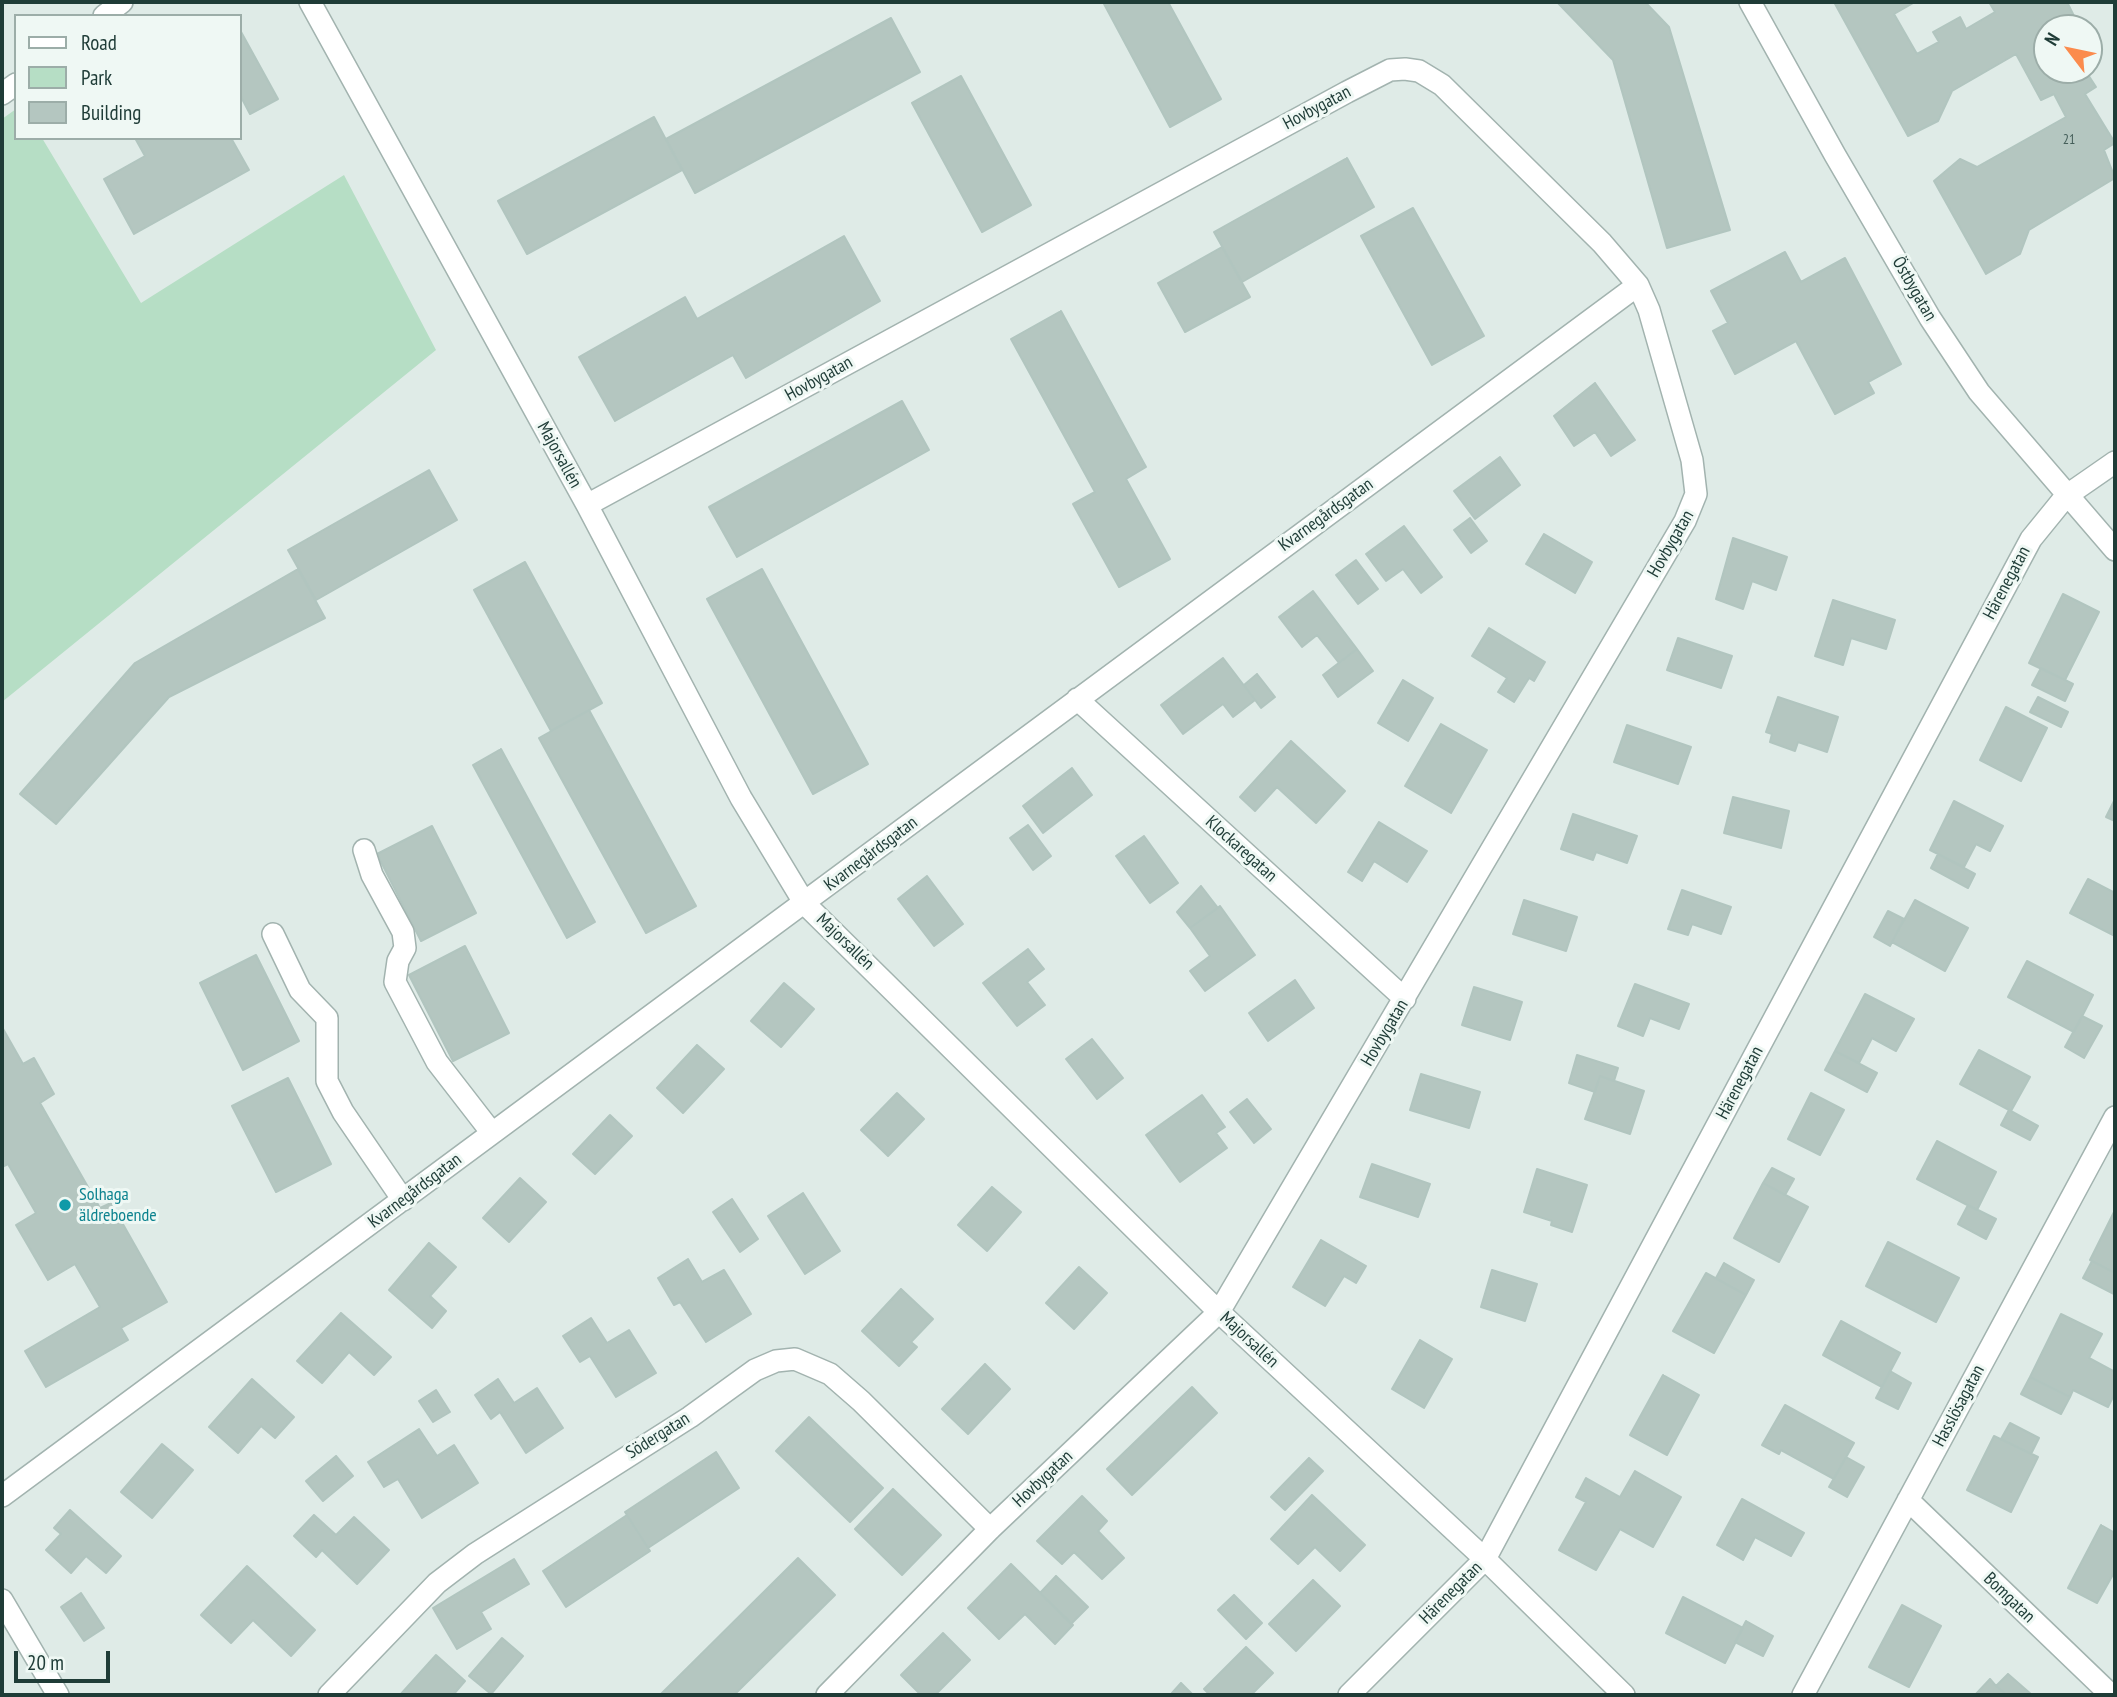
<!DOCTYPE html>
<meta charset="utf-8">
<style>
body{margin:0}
#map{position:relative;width:2117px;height:1697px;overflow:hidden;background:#dfebe7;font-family:"PT Sans Narrow",sans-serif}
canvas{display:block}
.frame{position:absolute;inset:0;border:4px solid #1f3c37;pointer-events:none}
.legend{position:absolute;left:14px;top:14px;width:228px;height:126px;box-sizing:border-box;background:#eff8f4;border:2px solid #9cada8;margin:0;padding:9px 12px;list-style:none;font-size:21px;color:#1f3c37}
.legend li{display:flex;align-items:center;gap:14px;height:35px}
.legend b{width:35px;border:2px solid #9cada8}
.north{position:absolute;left:2033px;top:14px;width:70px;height:70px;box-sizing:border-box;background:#eff8f4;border:2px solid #9cada8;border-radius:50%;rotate:302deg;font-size:19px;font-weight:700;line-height:28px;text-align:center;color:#1f3c37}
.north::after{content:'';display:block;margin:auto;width:24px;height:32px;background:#fb8b4d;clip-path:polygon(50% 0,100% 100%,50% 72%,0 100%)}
.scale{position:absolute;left:14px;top:1651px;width:96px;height:32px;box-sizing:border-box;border:4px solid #1f3c37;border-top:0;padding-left:9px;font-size:21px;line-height:24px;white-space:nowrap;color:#1f3c37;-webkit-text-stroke:5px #eff8f4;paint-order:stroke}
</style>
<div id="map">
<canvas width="2117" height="1697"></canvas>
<div class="frame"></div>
<ul class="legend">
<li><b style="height:9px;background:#fff"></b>Road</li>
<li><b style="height:19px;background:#b6dec5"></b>Park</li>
<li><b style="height:19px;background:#b4c6c0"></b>Building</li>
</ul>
<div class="north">N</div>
<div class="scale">20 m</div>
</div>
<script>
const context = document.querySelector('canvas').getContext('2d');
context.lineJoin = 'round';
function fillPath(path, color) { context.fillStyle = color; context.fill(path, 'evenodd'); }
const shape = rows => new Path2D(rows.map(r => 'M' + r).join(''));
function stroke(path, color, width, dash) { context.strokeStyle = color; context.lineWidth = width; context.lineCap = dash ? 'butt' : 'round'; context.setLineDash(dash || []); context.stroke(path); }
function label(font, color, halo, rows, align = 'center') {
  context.font = font + ' "PT Sans Narrow",sans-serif'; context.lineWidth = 6; context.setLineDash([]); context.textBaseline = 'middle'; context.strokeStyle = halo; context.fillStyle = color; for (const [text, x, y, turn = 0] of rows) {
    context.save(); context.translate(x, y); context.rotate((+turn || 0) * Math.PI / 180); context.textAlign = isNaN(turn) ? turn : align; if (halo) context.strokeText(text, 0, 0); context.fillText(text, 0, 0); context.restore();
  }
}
fillPath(shape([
 [16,109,16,138,42,138,141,303,344,175,436,350,2,702,2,119]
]), '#b6dec5');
const building = shape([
 [1103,2,1168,2,1221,99,1170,127,1103,2],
 [1557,2,1645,2,1669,27,1730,230,1667,248,1613,60,1557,2],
 [1834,2,1915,2,1894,14,1917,54,1939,42,1933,32,1960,17,1966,29,1995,12,1989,2,2067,2,2077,22,2066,28,2047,28,2047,70,2085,70,2096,87,2085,94,2115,143,2104,150,2115,178,2029,230,2020,254,1986,274,1934,181,1960,159,1977,167,2066,117,2054,94,2041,100,2016,54,1952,91,1938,121,1908,136,1834,2],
 [891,18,920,72,695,193,666,139,891,18],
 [240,30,278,99,250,114,240,95,240,30],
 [961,76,1031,205,982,232,912,103,961,76],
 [654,117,682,170,527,254,498,201,654,117],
 [135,138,231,138,249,170,134,234,104,179,145,156,135,138],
 [1347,158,1374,207,1242,282,1214,232,1347,158],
 [1413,208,1484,336,1432,365,1361,236,1413,208],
 [844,236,880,301,746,378,733,355,615,421,579,357,685,297,697,319,844,236],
 [1222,247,1250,297,1185,332,1158,283,1222,247],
 [1785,252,1801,282,1845,258,1901,364,1868,382,1874,393,1835,414,1796,341,1735,374,1713,331,1728,323,1711,291,1785,252],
 [1061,311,1146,467,1126,479,1170,559,1119,587,1073,504,1095,492,1011,339,1061,311],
 [1595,383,1635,440,1611,456,1595,432,1574,446,1554,416,1595,383],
 [902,401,929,450,737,557,709,507,902,401],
 [1500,457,1520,485,1475,519,1454,491,1500,457],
 [429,470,457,520,316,600,288,550,429,470],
 [1470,518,1487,541,1471,553,1454,530,1470,518],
 [1404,526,1442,577,1421,593,1403,569,1386,581,1366,554,1404,526],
 [1544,534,1592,562,1575,593,1526,564,1544,534],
 [1733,538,1787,557,1776,590,1752,581,1743,609,1716,599,1733,538],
 [1356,560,1378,589,1358,604,1336,575,1356,560],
 [525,562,602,703,551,731,474,590,525,562],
 [298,569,325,618,169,697,56,824,20,794,135,663,298,569],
 [762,569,868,764,813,794,707,599,762,569],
 [1313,591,1357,649,1339,663,1317,635,1302,647,1279,617,1313,591],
 [2063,594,2099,612,2065,680,2029,663,2063,594],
 [1833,600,1895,620,1886,649,1851,638,1843,665,1815,656,1833,600],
 [1489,628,1545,662,1534,681,1529,678,1514,702,1498,692,1507,678,1472,656,1489,628],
 [1678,638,1732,656,1721,688,1667,670,1678,638],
 [1357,649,1373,671,1338,697,1323,675,1357,649],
 [1223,658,1255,700,1233,717,1223,704,1183,734,1161,705,1223,658],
 [2041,668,2073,684,2065,701,2032,685,2041,668],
 [1257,674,1275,697,1261,708,1244,685,1257,674],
 [1403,680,1433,698,1408,741,1378,723,1403,680],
 [1778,697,1838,717,1827,752,1798,742,1795,751,1770,742,1772,734,1766,732,1778,697],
 [2038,697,2068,712,2061,727,2030,712,2038,697],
 [2006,707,2047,728,2021,781,1980,760,2006,707],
 [589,710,696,906,646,933,539,738,589,710],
 [1441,724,1487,750,1451,813,1405,786,1441,724],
 [1627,725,1691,747,1678,784,1614,762,1627,725],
 [1291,741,1345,791,1316,823,1277,787,1255,811,1240,797,1291,741],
 [501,749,595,922,567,938,473,765,501,749],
 [1072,768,1092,795,1043,833,1023,806,1072,768],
 [1733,797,1789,811,1781,848,1724,833,1733,797],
 [2115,799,2115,821,2106,817,2115,799],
 [1954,801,2003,826,1990,851,1976,844,1964,867,1930,850,1954,801],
 [1573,814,1637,836,1627,863,1596,852,1593,860,1561,849,1573,814],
 [1379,822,1427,851,1407,882,1374,861,1362,881,1348,872,1379,822],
 [1028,825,1051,856,1033,870,1010,838,1028,825],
 [432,826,476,913,421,941,377,854,432,826],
 [1144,836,1178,883,1150,903,1116,856,1144,836],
 [1938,854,1975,874,1968,888,1931,868,1938,854],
 [927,876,963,924,934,946,898,899,927,876],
 [2088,879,2115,893,2115,936,2070,913,2088,879],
 [1201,886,1218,908,1190,928,1177,912,1201,886],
 [1682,890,1731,907,1721,934,1692,924,1688,935,1668,929,1682,890],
 [1524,900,1577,917,1566,951,1513,934,1524,900],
 [1915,900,1968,928,1945,971,1892,942,1915,900],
 [1220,906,1255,955,1205,991,1190,971,1210,956,1190,928,1220,906],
 [1888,911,1904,919,1890,946,1874,937,1888,911],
 [465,946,509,1033,453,1061,409,975,465,946],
 [1028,949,1044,969,1027,982,1045,1005,1017,1026,983,983,1028,949],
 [256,955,299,1041,243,1070,200,983,256,955],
 [2027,961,2093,995,2074,1032,2008,997,2027,961],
 [1295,980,1314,1008,1268,1041,1249,1013,1295,980],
 [784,983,814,1009,781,1047,751,1021,784,983],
 [1635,984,1689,1004,1679,1029,1650,1018,1643,1036,1618,1026,1635,984],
 [1474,987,1522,1002,1510,1040,1462,1025,1474,987],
 [1865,994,1914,1019,1896,1051,1872,1038,1859,1063,1835,1051,1865,994],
 [2082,1016,2102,1026,2084,1058,2065,1047,2082,1016],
 [2,1027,23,1064,34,1058,54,1094,40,1103,100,1208,111,1203,167,1302,121,1328,128,1340,46,1387,25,1351,100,1307,75,1264,48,1280,16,1225,36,1213,8,1164,2,1167,2,1027],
 [1092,1039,1123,1078,1097,1099,1066,1059,1092,1039],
 [697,1045,724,1069,683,1113,657,1088,697,1045],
 [1979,1050,2030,1077,2011,1111,1960,1084,1979,1050],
 [1835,1051,1877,1073,1867,1092,1825,1070,1835,1051],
 [1577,1055,1618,1068,1614,1081,1600,1076,1595,1092,1569,1083,1577,1055],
 [1421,1074,1480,1092,1469,1128,1410,1110,1421,1074],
 [1600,1076,1644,1091,1630,1134,1585,1119,1600,1076],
 [288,1078,331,1164,276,1192,232,1106,288,1078],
 [897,1093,924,1119,888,1156,861,1130,897,1093],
 [1811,1093,1844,1110,1820,1155,1788,1139,1811,1093],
 [1202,1095,1225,1127,1216,1133,1227,1148,1180,1182,1146,1135,1202,1095],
 [1247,1099,1271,1129,1254,1143,1230,1112,1247,1099],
 [2009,1110,2038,1126,2030,1140,2001,1125,2009,1110],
 [610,1115,632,1136,595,1174,573,1154,610,1115],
 [1937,1141,1996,1172,1977,1210,1917,1179,1937,1141],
 [1372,1164,1430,1184,1418,1217,1360,1197,1372,1164],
 [1772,1168,1794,1179,1785,1195,1763,1183,1772,1168],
 [1537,1169,1587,1185,1572,1232,1551,1225,1552,1221,1524,1212,1537,1169],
 [520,1178,546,1202,509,1242,483,1218,520,1178],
 [1763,1183,1808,1207,1779,1262,1734,1238,1763,1183],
 [992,1187,1021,1212,987,1251,958,1225,992,1187],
 [803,1193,840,1251,805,1274,768,1216,803,1193],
 [732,1199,758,1239,740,1252,713,1212,732,1199],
 [1968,1205,1996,1219,1986,1239,1958,1224,1968,1205],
 [2115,1210,2115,1273,2090,1260,2115,1210],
 [1321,1240,1366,1266,1356,1283,1344,1276,1325,1306,1293,1287,1321,1240],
 [1888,1242,1959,1278,1936,1322,1866,1286,1888,1242],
 [429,1243,456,1267,430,1296,446,1311,432,1328,389,1290,429,1243],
 [688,1259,702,1282,724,1270,751,1314,706,1342,680,1302,674,1305,658,1278,688,1259],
 [2092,1261,2115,1273,2114,1294,2083,1278,2092,1261],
 [1724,1263,1754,1280,1746,1295,1716,1278,1724,1263],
 [1079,1267,1107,1293,1074,1329,1046,1303,1079,1267],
 [1492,1270,1537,1284,1525,1321,1481,1307,1492,1270],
 [1706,1273,1746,1295,1714,1353,1673,1331,1706,1273],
 [901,1289,933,1319,911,1342,917,1347,899,1366,862,1331,901,1289],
 [341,1313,391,1357,374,1375,349,1352,322,1383,297,1361,341,1313],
 [2061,1314,2102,1334,2089,1358,2115,1372,2115,1393,2108,1407,2073,1390,2070,1397,2030,1377,2061,1314],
 [591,1318,607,1343,629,1330,656,1373,616,1397,590,1356,580,1362,563,1336,591,1318],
 [1841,1321,1900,1353,1882,1387,1823,1355,1841,1321],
 [1420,1340,1452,1359,1424,1408,1392,1389,1420,1340],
 [985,1364,1010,1389,968,1434,942,1409,985,1364],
 [1890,1371,1911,1383,1898,1409,1876,1398,1890,1371],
 [1663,1375,1699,1395,1667,1455,1630,1435,1663,1375],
 [2030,1377,2070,1397,2061,1414,2021,1394,2030,1377],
 [252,1379,294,1417,275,1438,261,1426,238,1453,209,1427,252,1379],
 [498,1379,514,1403,537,1388,563,1428,526,1453,500,1412,491,1419,475,1395,498,1379],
 [1192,1387,1217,1413,1132,1495,1107,1469,1192,1387],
 [436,1390,450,1412,433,1422,419,1401,436,1390],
 [1785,1405,1854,1443,1834,1479,1781,1450,1779,1454,1762,1445,1785,1405],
 [809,1417,883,1488,850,1522,776,1451,809,1417],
 [2010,1423,2039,1438,2031,1454,2001,1439,2010,1423],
 [419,1429,437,1456,454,1445,478,1483,422,1518,398,1479,384,1487,368,1462,419,1429],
 [1994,1436,2038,1457,2011,1512,1967,1490,1994,1436],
 [162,1444,193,1470,152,1518,121,1492,162,1444],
 [716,1452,739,1488,648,1548,625,1512,716,1452],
 [336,1456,353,1476,323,1501,306,1481,336,1456],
 [1846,1457,1864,1467,1847,1497,1829,1487,1846,1457],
 [1309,1458,1323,1471,1285,1510,1271,1497,1309,1458],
 [1635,1471,1681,1497,1653,1547,1620,1529,1596,1570,1559,1550,1586,1502,1576,1497,1586,1478,1620,1497,1635,1471],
 [893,1489,941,1535,902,1575,855,1529,893,1489],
 [1312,1495,1365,1545,1340,1571,1315,1547,1298,1564,1271,1539,1312,1495],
 [1082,1496,1107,1521,1098,1531,1124,1558,1102,1579,1074,1552,1062,1564,1037,1541,1082,1496],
 [1742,1499,1804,1533,1791,1556,1755,1537,1743,1560,1717,1545,1742,1499],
 [70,1510,121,1556,106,1573,86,1556,71,1573,46,1550,61,1534,54,1528,70,1510],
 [314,1515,336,1535,354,1517,389,1550,357,1584,322,1550,316,1557,294,1536,314,1515],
 [627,1515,650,1551,566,1607,543,1571,627,1515],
 [2101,1525,2115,1533,2115,1571,2097,1603,2068,1588,2101,1525],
 [798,1558,835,1595,734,1695,660,1695,798,1558],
 [514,1559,529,1584,481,1612,491,1629,457,1649,433,1608,514,1559],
 [1011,1564,1073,1625,1055,1644,1025,1614,999,1639,968,1608,1011,1564],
 [247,1566,315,1630,291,1656,253,1620,231,1643,201,1615,247,1566],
 [1056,1576,1088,1607,1071,1624,1040,1593,1056,1576],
 [1313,1580,1340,1606,1296,1651,1269,1624,1313,1580],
 [81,1593,104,1628,84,1641,61,1607,81,1593],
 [1234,1595,1262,1623,1246,1639,1218,1610,1234,1595],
 [1683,1597,1743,1628,1725,1663,1666,1633,1683,1597],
 [1902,1605,1941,1626,1909,1687,1869,1667,1902,1605],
 [1746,1621,1773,1636,1763,1656,1735,1642,1746,1621],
 [943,1633,970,1660,935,1695,921,1695,901,1675,943,1633],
 [502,1638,523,1656,491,1694,469,1676,502,1638],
 [1246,1647,1273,1673,1251,1695,1210,1695,1204,1689,1246,1647],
 [436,1655,465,1681,453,1695,400,1695,436,1655],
 [2008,1674,2032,1695,2007,1695,1996,1686,2008,1674],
 [1990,1679,1996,1686,2007,1695,1975,1695,1990,1679],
 [1181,1683,1193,1695,1174,1695,1172,1693,1181,1683]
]);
fillPath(building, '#b4c6c0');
stroke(building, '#b1c5bf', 2);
const street = shape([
 [310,2,587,505,741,798,805,904,1219,1312,1485,1559,1624,1695],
 [1750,2,1835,155,1930,318,1979,392,2115,550],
 [104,16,122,2],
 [2,94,16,84],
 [587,505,1347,92,1390,70,1405,69,1419,71,1442,85,1602,243,1638,285,1649,310,1692,460,1696,494,1685,521,1219,1312,990,1529,827,1695],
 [1077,699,1405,999],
 [364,850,372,875,403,932,405,948,398,961,395,982,437,1062,492,1133],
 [273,934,300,990,327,1018,327,1081,343,1112,403,1200],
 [2,1496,1638,285],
 [1908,1500,2111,1695],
 [2,1600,58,1695],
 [329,1695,437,1583,475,1554,690,1417,755,1370,776,1361,795,1359,830,1374,861,1401,990,1529],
 [1349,1695,1485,1559,2031,539,2066,496,2115,462],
 [1803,1695,2115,1117]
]);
stroke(street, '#a2b3af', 24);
stroke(street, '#fff', 21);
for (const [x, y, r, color] of [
 [65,1205,7,"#0f9aa8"]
]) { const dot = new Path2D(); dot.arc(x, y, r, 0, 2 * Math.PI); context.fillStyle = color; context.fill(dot); stroke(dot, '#eff8f4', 2.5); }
label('14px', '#445e59', null, [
 ["21",2069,140]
]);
label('18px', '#1f3c37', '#eff8f4', [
 ["Hovbygatan",1317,108,-28],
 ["Östbygatan",1914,289,60],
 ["Hovbygatan",819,379,-29],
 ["Majorsallén",559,455,61],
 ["Kvarnegårdsgatan",1326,515,-36],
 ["Hovbygatan",1671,544,-60],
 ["Härenegatan",2007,583,-62],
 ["Klockaregatan",1241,849,42],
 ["Kvarnegårdsgatan",871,854,-37],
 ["Majorsallén",845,942,44],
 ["Hovbygatan",1385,1033,-59],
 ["Härenegatan",1740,1083,-62],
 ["Kvarnegårdsgatan",415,1191,-37],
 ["Majorsallén",1249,1340,43],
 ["Hasslösagatan",1959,1406,-62],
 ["Södergatan",658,1436,-32],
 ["Hovbygatan",1043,1479,-43],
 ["Härenegatan",1451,1593,-45],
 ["Bomgatan",2009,1598,44]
]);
label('18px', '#0d838f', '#eff8f4', [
 ["Solhaga",79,1195],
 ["äldreboende",79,1216]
], 'left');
</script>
